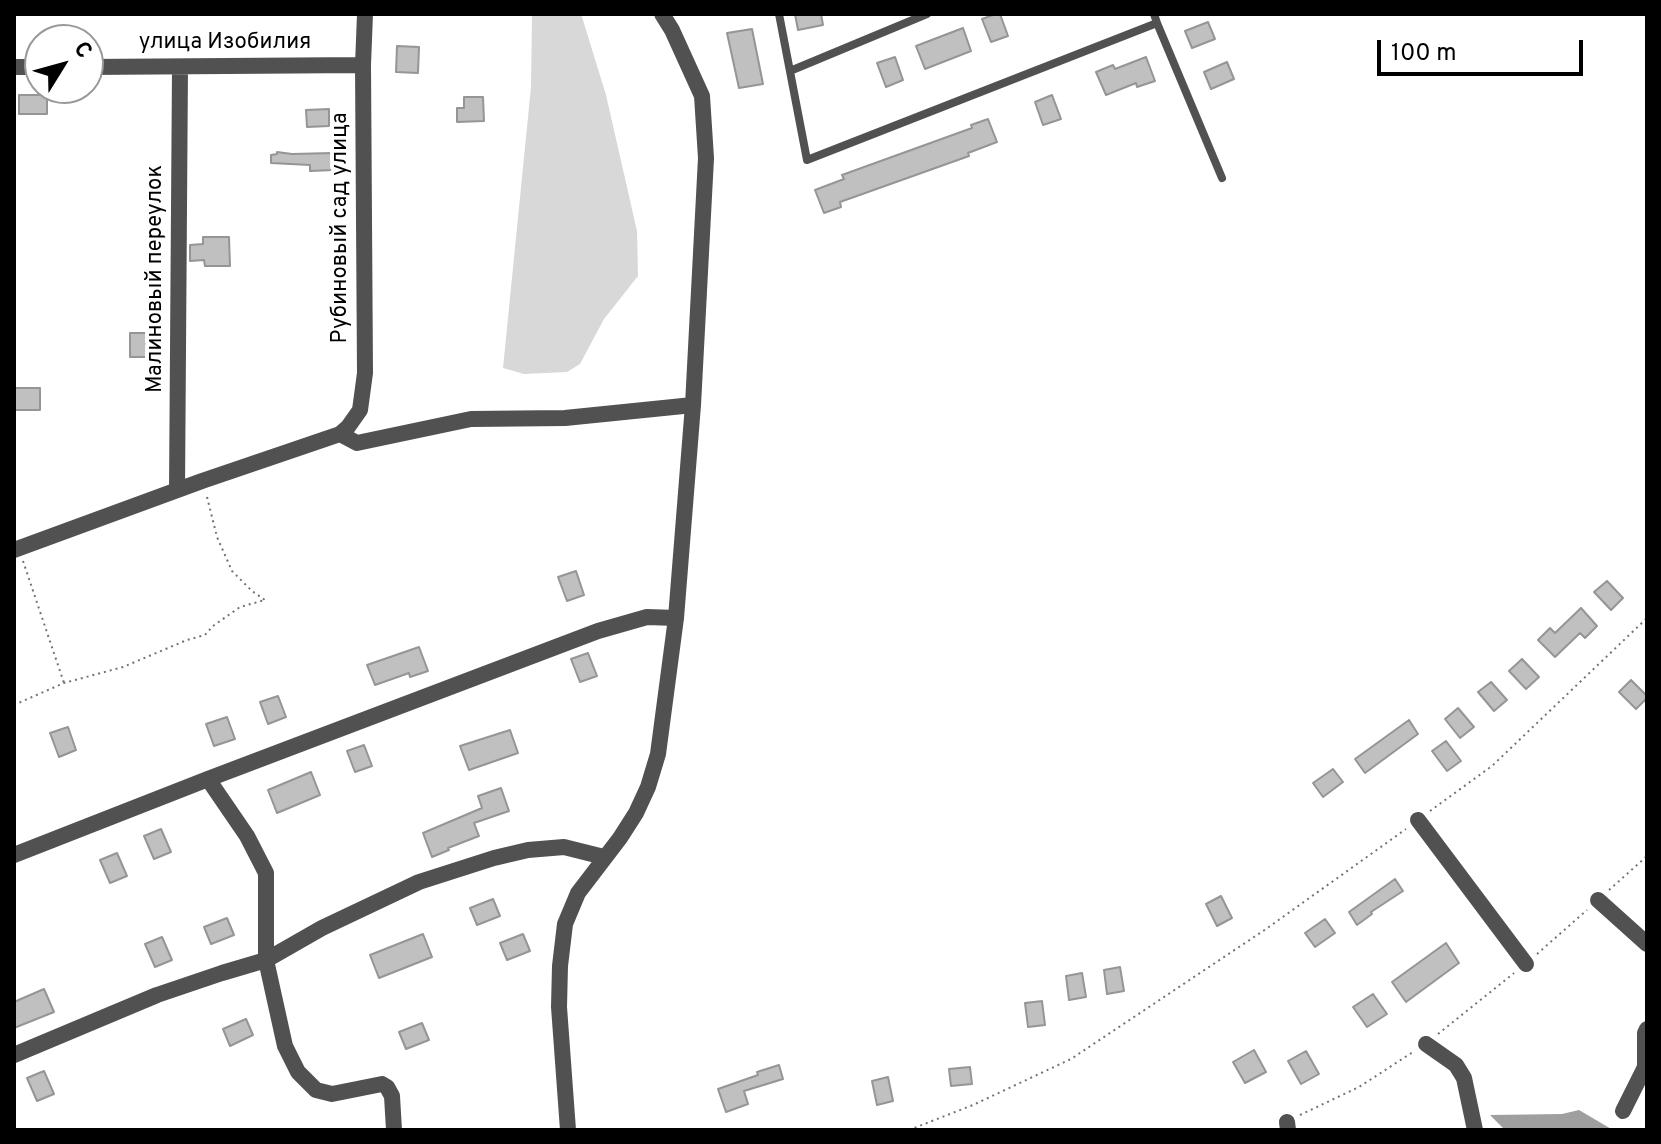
<!DOCTYPE html>
<meta charset="utf-8">
<style>
body{margin:0}
#map{position:relative;width:1661px;height:1144px;overflow:hidden;background:#fff;font-family:Overpass,sans-serif}
canvas{display:block}
.frame{position:absolute;inset:0;border:16px solid #000;pointer-events:none}
.north{position:absolute;left:24px;top:24px;width:80px;height:80px;box-sizing:border-box;background:#fff;border:2px solid #999;border-radius:50%;rotate:53deg;font-size:22px;font-weight:700;line-height:32px;text-align:center;color:#000}
.north::after{content:'';display:block;margin:auto;width:28px;height:36px;background:#000;clip-path:polygon(50% 0,100% 100%,50% 72%,0 100%)}
.scale{position:absolute;left:1377px;top:40px;width:206px;height:36px;box-sizing:border-box;border:4px solid #000;border-top:0;padding-left:10px;font-size:24px;line-height:28px;white-space:nowrap;color:#000;-webkit-text-stroke:6px #fff;paint-order:stroke}
</style>
<div id="map">
<canvas width="1661" height="1144"></canvas>
<div class="frame"></div>
<div class="north">С</div>
<div class="scale">100 m</div>
</div>
<script>
const context = document.querySelector('canvas').getContext('2d');
context.lineJoin = 'round';
function fillPath(path, color) { context.fillStyle = color; context.fill(path, 'evenodd'); }
const shape = rows => new Path2D(rows.map(r => 'M' + r).join(''));
function stroke(path, color, width, dash) { context.strokeStyle = color; context.lineWidth = width; context.lineCap = dash ? 'butt' : 'round'; context.setLineDash(dash || []); context.stroke(path); }
function label(font, color, halo, rows, align = 'center') {
  context.font = font + ' Overpass,sans-serif'; context.lineWidth = 8; context.setLineDash([]); context.textBaseline = 'middle'; context.strokeStyle = halo; context.fillStyle = color; for (const [text, x, y, turn = 0] of rows) {
    context.save(); context.translate(x, y); context.rotate((+turn || 0) * Math.PI / 180); context.textAlign = isNaN(turn) ? turn : align; if (halo) context.strokeText(text, 0, 0); context.fillText(text, 0, 0); context.restore();
  }
}
fillPath(shape([
 [532,14,581,14,582,17,606,95,637,231,638,276,604,319,580,364,567,372,524,374,503,368,531,87]
]), '#d8d8d8');
fillPath(shape([
 [1579,1110,1613,1130,1505,1130,1490,1115,1562,1114]
]), '#9f9f9f');
const building = shape([
 [795,14,821,14,823,25,798,30,795,14],
 [996,14,1000,14,1008,36,991,42,982,19,996,14],
 [1208,22,1215,39,1192,48,1185,31,1208,22],
 [963,28,971,51,925,69,916,46,963,28],
 [752,29,763,84,739,88,727,33,752,29],
 [397,46,419,47,418,73,396,72,397,46],
 [895,57,903,80,886,87,877,63,895,57],
 [1146,57,1155,81,1137,87,1136,83,1106,95,1096,72,1113,65,1115,69,1146,57],
 [1227,62,1234,79,1211,89,1204,72,1227,62],
 [19,95,47,95,47,114,19,114,19,95],
 [1052,95,1061,119,1043,125,1035,102,1052,95],
 [464,97,483,97,484,121,457,122,457,108,464,108,464,97],
 [329,109,329,126,307,127,306,110,329,109],
 [988,119,997,142,968,153,969,156,840,202,841,207,824,213,815,190,844,179,842,175,972,128,971,125,988,119],
 [277,152,292,154,333,153,334,170,310,171,310,165,271,163,271,155,277,154,277,152],
 [203,237,229,237,230,266,205,266,204,260,190,261,190,245,203,244,203,237],
 [130,333,151,333,151,357,130,357,130,333],
 [14,388,40,388,40,410,14,410,14,388],
 [576,571,584,595,567,601,558,577,576,571],
 [1607,581,1623,598,1611,610,1594,592,1607,581],
 [1581,608,1597,626,1585,638,1580,633,1555,657,1538,640,1550,628,1555,633,1581,608],
 [419,647,428,671,410,677,409,673,375,685,367,665,419,647],
 [588,653,597,676,580,682,571,659,588,653],
 [1522,659,1539,677,1526,689,1509,671,1522,659],
 [1631,680,1647,696,1647,698,1636,709,1619,692,1631,680],
 [1491,682,1507,700,1494,711,1478,692,1491,682],
 [278,696,286,717,268,724,260,702,278,696],
 [1458,708,1474,727,1460,738,1445,719,1458,708],
 [227,717,235,739,214,746,206,724,227,717],
 [1409,720,1418,734,1365,773,1355,759,1409,720],
 [68,727,76,750,59,757,50,733,68,727],
 [510,730,518,753,469,770,460,746,510,730],
 [1446,741,1461,761,1447,771,1432,751,1446,741],
 [364,745,372,766,355,772,347,751,364,745],
 [1333,769,1343,782,1323,797,1313,783,1333,769],
 [311,772,320,795,277,813,268,790,311,772],
 [501,788,509,811,474,823,479,836,448,848,449,850,432,857,423,833,482,808,478,796,501,788],
 [161,829,171,852,154,859,144,836,161,829],
 [117,853,127,876,110,883,100,860,117,853],
 [1395,879,1403,891,1371,912,1372,914,1357,925,1349,912,1395,879],
 [1221,896,1232,918,1217,926,1206,904,1221,896],
 [493,899,500,916,477,925,470,908,493,899],
 [227,918,234,935,211,944,204,927,227,918],
 [1325,919,1335,933,1315,947,1305,933,1325,919],
 [423,934,432,957,379,978,370,955,423,934],
 [523,934,530,951,507,960,500,943,523,934],
 [162,937,172,960,155,967,145,944,162,937],
 [1446,943,1459,963,1406,1002,1392,982,1446,943],
 [1120,967,1124,991,1107,994,1104,970,1120,967],
 [1082,973,1086,997,1069,1000,1066,976,1082,973],
 [44,989,54,1012,14,1028,14,1002,44,989],
 [1373,994,1387,1014,1367,1027,1353,1007,1373,994],
 [1042,1001,1045,1025,1028,1027,1025,1003,1042,1001],
 [246,1019,253,1035,230,1046,223,1029,246,1019],
 [422,1023,429,1040,406,1049,399,1032,422,1023],
 [1254,1050,1266,1072,1245,1083,1233,1062,1254,1050],
 [1306,1051,1319,1074,1301,1084,1288,1061,1306,1051],
 [779,1065,783,1079,744,1091,748,1104,726,1112,718,1089,758,1075,757,1072,779,1065],
 [970,1067,972,1084,951,1086,949,1069,970,1067],
 [44,1071,54,1094,37,1101,27,1078,44,1071],
 [888,1077,893,1101,877,1105,872,1081,888,1077]
]);
fillPath(building, '#c0c0c0');
stroke(building, '#959595', 2);
stroke(shape([
 [207,497,217,537,232,571,252,591,265,600],
 [23,561,64,683],
 [14,705,64,683,123,667,187,640,205,635,213,626,240,607,265,600],
 [1430,811,1492,766,1647,618],
 [1609,890,1647,856],
 [1537,954,1587,910],
 [1438,1034,1514,973],
 [1300,1115,1359,1087,1413,1052],
 [909,1130,973,1105,1071,1059,1266,929,1406,829]
]), '#737373', 2, [2, 4]);
stroke(shape([
 [779,14,807,160,1157,23,1154,14],
 [1157,23,1222,178],
 [790,71,927,14]
]), '#515151', 8);
stroke(shape([
 [14,67,40,67],
 [88,67,363,65],
 [340,434,357,443,471,419,565,418,693,405],
 [177,490,180,67],
 [14,550,202,481,340,434,348,427,360,410,365,373,363,65,365,14],
 [208,779,247,836,266,873,266,960,285,1046,298,1072,316,1090,332,1094,382,1084,387,1087,392,1096,394,1130],
 [1418,820,1526,964],
 [14,855,208,779,598,631,647,617,676,618],
 [1598,900,1647,944],
 [1426,1044,1456,1065,1464,1078,1475,1130],
 [14,1055,157,995,222,973,266,960,322,928,419,882,494,858,528,850,564,847,604,857],
 [1623,1111,1645,1067,1645,1033,1647,1029],
 [1287,1122,1288,1130],
 [568,1130,559,1007,560,966,565,924,578,893,620,838,636,813,648,787,658,754,676,618,693,405,706,158,702,96,672,30,662,14]
]), '#515151', 16);
label('22px', '#000', '#fff', [
 ["улица Изобилия",225,44],
 ["Рубиновый сад улица",342,228,-90],
 ["Малиновый переулок",157,279,-90]
]);
</script>
